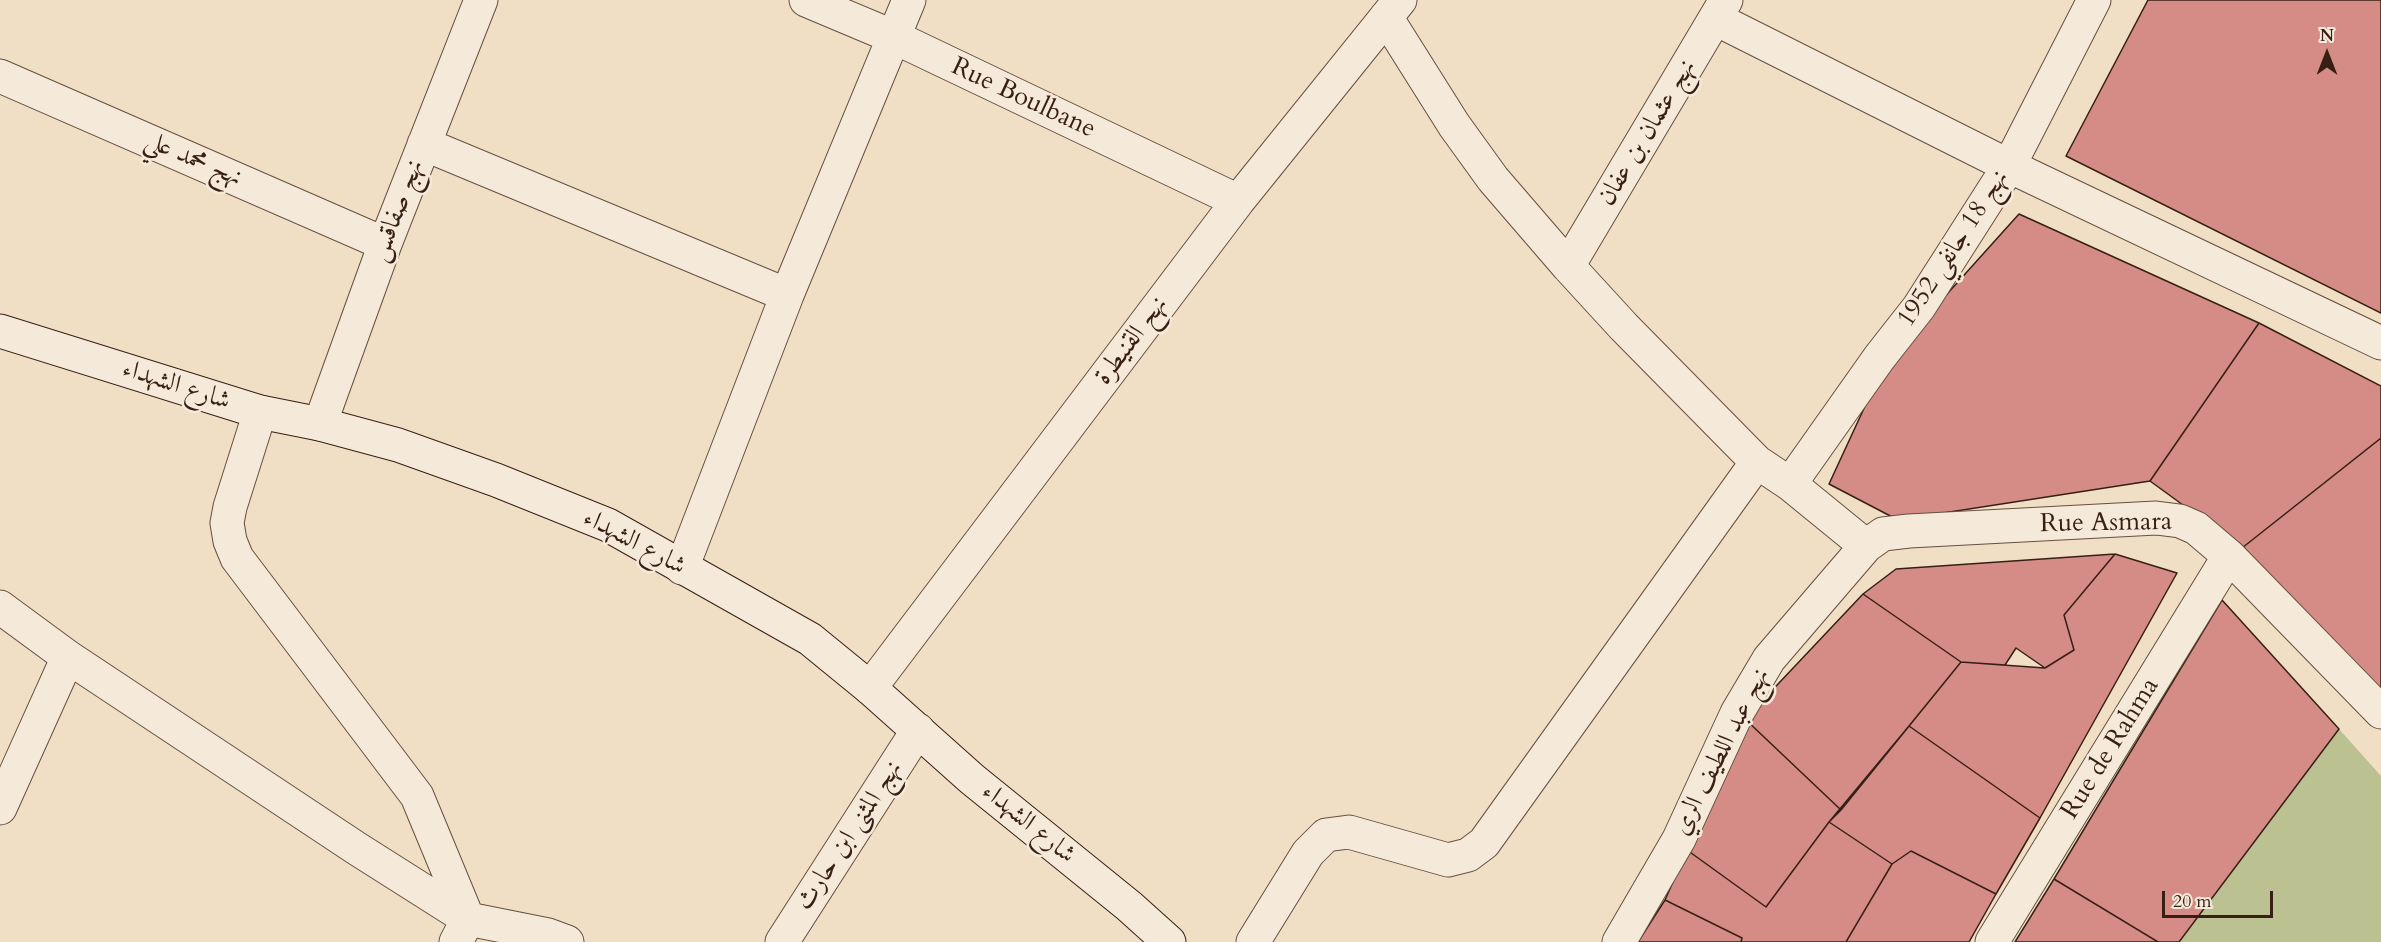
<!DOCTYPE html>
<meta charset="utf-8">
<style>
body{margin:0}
#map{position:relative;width:2381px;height:942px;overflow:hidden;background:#f0dfc5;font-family:Cardo,serif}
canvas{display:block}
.north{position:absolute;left:2297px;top:24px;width:60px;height:60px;-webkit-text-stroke:4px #f5ead9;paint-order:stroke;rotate:0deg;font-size:16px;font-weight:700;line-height:24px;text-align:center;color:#371f15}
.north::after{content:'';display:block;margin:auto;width:21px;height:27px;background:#371f15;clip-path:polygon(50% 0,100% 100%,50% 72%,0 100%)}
.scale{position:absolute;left:2162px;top:891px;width:111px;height:27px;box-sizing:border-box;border:3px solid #371f15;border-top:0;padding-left:8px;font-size:18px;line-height:21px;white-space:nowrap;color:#371f15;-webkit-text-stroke:4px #f5ead9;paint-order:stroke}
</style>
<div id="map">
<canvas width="2381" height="942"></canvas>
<div class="north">N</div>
<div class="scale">20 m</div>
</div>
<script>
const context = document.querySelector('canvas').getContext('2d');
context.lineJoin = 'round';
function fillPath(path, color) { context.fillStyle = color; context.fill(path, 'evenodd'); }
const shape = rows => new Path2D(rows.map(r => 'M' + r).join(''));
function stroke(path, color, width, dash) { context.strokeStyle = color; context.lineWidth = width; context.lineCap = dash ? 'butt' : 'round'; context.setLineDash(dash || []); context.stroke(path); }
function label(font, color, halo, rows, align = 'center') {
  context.font = font + ' Cardo,Amiri,serif'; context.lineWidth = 5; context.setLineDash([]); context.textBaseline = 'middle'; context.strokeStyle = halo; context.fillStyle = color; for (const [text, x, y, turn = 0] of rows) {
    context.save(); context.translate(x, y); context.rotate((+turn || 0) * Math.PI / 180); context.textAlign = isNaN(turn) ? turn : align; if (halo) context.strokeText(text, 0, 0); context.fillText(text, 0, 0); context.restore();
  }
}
fillPath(shape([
 [2339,729,2381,776,2381,942,2179,942]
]), '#bcc192');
const building = shape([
 [2148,0,2381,0,2381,313,2066,156,2148,0],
 [2019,214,2259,323,2150,481,1898,520,1829,484,1885,363,2019,214],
 [2259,323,2381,386,2381,438,2242,548,2150,481,2259,323],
 [2381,438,2381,696,2242,548,2381,438],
 [2115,554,2177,573,2040,818,1909,726,1961,662,2045,668,2074,650,2064,615,2115,554],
 [2115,554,2064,615,2074,650,2045,668,2016,648,2005,665,1961,662,1863,594,1896,569,2115,554],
 [1863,594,1961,662,1841,810,1745,719,1863,594],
 [2222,600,2339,729,2179,942,2158,942,2054,879,2222,600],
 [1745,719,1841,810,1829,822,1766,907,1687,850,1745,719],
 [1909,726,2040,818,1996,894,1911,851,1892,864,1829,822,1909,726],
 [1829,822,1892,864,1846,942,1741,942,1742,938,1665,900,1687,850,1766,907,1829,822],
 [1911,851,1996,894,1969,942,1846,942,1892,864,1911,851],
 [2054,879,2158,942,2015,942,2054,879],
 [1665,900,1742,938,1741,942,1638,942,1665,900]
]);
fillPath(building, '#d58c86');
stroke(building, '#371f15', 1.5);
const minor = shape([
 [806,0,894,37,1238,201],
 [1386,17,1454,125,1493,179,1568,266,1624,327,1757,462,1790,484,1866,546],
 [1716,19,2009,166,2381,343],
 [0,76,385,244],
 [424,144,787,295],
 [1568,266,1726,0],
 [260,412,230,507,227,523,230,541,237,558,417,796,468,919,456,942],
 [320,424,385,244,481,0],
 [1790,484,1879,358,1919,307,2009,166,2094,0],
 [682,568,787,295,909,0],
 [0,607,68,657,356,848,468,919,548,935,567,942],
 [870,688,1238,201,1400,0],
 [0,808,68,657],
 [782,942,918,730],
 [1253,942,1308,853,1326,835,1349,832,1448,860,1468,855,1484,843,1757,462],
 [1619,942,1679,839,1737,713,1769,659,1866,546,1883,534,1909,531,2156,518,2180,521,2196,528,2229,556,2381,712],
 [1992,942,2229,556]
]);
const secondary = shape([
 [0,331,260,412,320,424,398,445,496,480,608,525,810,639,870,688,972,779,1129,906,1169,942]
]);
stroke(minor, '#654f41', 35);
stroke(secondary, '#371f15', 35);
stroke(minor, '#f5ead9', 33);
stroke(secondary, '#f5ead9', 33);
label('26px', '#371f15', '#f5ead9', [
 ["Rue Boulbane",1023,99,25],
 ["نهج عثمان بن عفان",1648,133,-59],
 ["نهج محمد علي",193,160,23],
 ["نهج صفاقس",398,211,-69],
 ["نهج 18 جانفي 1952",1954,249,-57],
 ["نهح القنيطرة",1132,341,-53],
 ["شارع الشهداء",176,386,18],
 ["Rue Asmara",2106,524,-1],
 ["شارع الشهداء",634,543,28],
 ["Rue de Rahma",2111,749,-58],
 ["نهج عبد اللطيف الري",1722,752,-63],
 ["شارع الشهداء",1028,824,39],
 ["نهج المثنى ابن حارث",850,836,-57]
]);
</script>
